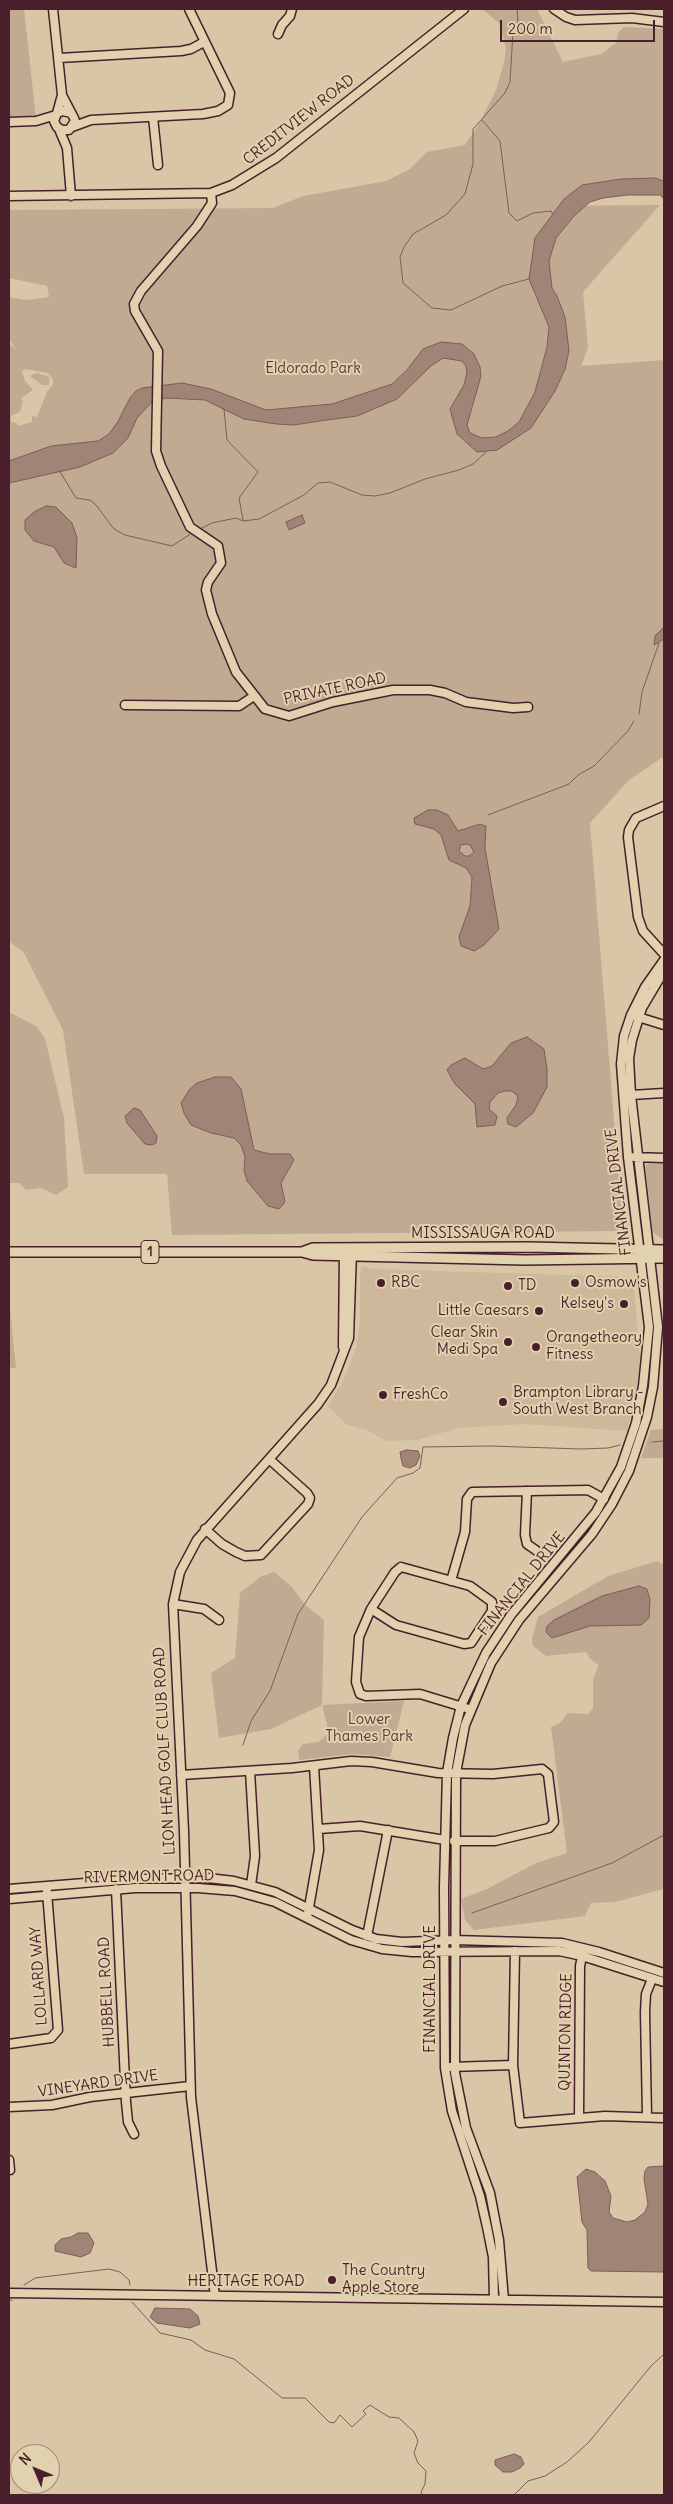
<!DOCTYPE html>
<style>
body{margin:0}
#map{position:relative;width:673px;height:2504px;overflow:hidden;background:#d9c6a6;font-family:Delius,sans-serif}
canvas{display:block}
.frame{position:absolute;inset:0;border:10px solid #4a1f2b;pointer-events:none}
.north{position:absolute;left:10px;top:2444px;width:50px;height:50px;box-sizing:border-box;background:#e2d1ae;border:1px solid #a58a7a;border-radius:50%;rotate:315deg;font-size:14px;font-weight:700;line-height:20px;text-align:center;color:#4a1f2b}
.north::after{content:'';display:block;margin:auto;width:18px;height:22px;background:#4a1f2b;clip-path:polygon(50% 0,100% 100%,50% 72%,0 100%)}
.scale{position:absolute;left:500px;top:20px;width:155px;height:22px;box-sizing:border-box;border:2px solid #4a1f2b;border-top:0;padding-left:6px;font-size:15px;line-height:18px;white-space:nowrap;color:#4a1f2b;-webkit-text-stroke:4px #e2d1ae;paint-order:stroke}
</style>
<div id="map">
<canvas width="673" height="2504"></canvas>
<div class="frame"></div>
<div class="north">N</div>
<div class="scale">200 m</div>
</div>
<script>
const context = document.querySelector('canvas').getContext('2d');
context.lineJoin = 'round';
function fillPath(path, color) { context.fillStyle = color; context.fill(path, 'evenodd'); }
const shape = rows => new Path2D(rows.map(r => 'M' + r).join(''));
function stroke(path, color, width, dash) { context.strokeStyle = color; context.lineWidth = width; context.lineCap = dash ? 'butt' : 'round'; context.setLineDash(dash || []); context.stroke(path); }
function label(font, color, halo, rows, align = 'center') {
  context.font = font + ' Delius,sans-serif'; context.lineWidth = 4; context.setLineDash([]); context.textBaseline = 'middle'; context.strokeStyle = halo; context.fillStyle = color; for (const [text, x, y, turn = 0] of rows) {
    context.save(); context.translate(x, y); context.rotate((+turn || 0) * Math.PI / 180); context.textAlign = isNaN(turn) ? turn : align; if (halo) context.strokeText(text, 0, 0); context.fillText(text, 0, 0); context.restore();
  }
}
fillPath(shape([
 [362,1266,372,1269,633,1277,640,1358,636,1394,627,1431,524,1424,459,1428,417,1440,386,1441,367,1430,347,1425,328,1406,344,1379,356,1348,360,1321,360,1274]
]), '#cdb89c');
fillPath(shape([
 [9,9,24,9,36,118,9,118],
 [482,9,537,9,563,62,601,54,616,43,618,33,624,27,664,29,664,181,655,178,560,206,660,205,583,292,588,348,581,366,664,360,664,753,663,757,629,780,590,823,623,1231,172,1235,167,1174,84,1174,63,1030,24,953,9,941,9,343,16,350,9,338,9,297,26,300,49,297,47,286,9,278,9,210,273,208,303,196,386,181,410,169,427,152,465,145,479,124,496,90,504,63,506,48,499,23],
 [25,369,48,373,53,379,53,384,47,392,37,417,32,416,32,422,18,426,17,423,11,422,11,416,20,412,23,402,21,398,33,390,25,381,22,371],
 [37,373,49,377,49,385,42,385,30,376],
 [9,1012,36,1026,45,1038,64,1118,68,1187,56,1195,41,1188,26,1190,19,1183,9,1183],
 [650,1162,664,1162,664,1240,653,1232,645,1166],
 [9,1298,16,1368,9,1368],
 [660,1429,664,1429,664,1458,641,1458,651,1430],
 [657,1561,664,1565,664,1889,615,1902,591,1903,585,1916,474,1930,465,1920,461,1899,487,1889,536,1863,567,1853,551,1727,561,1722,568,1713,588,1714,593,1708,593,1679,599,1665,590,1659,586,1652,546,1656,533,1646,532,1639,538,1617,608,1576],
 [274,1572,292,1587,305,1605,324,1620,322,1705,404,1701,390,1757,353,1754,299,1760,298,1751,303,1744,319,1742,327,1734,327,1724,322,1705,271,1729,219,1738,211,1673,235,1658,240,1593,260,1577]
]), '#c1aa92');
const water = shape([
 [655,178,664,181,664,199,660,195,627,195,603,198,590,202,574,216,556,238,549,261,552,288,557,296,565,317,569,351,565,369,555,391,531,428,497,450,477,452,457,434,450,409,464,385,467,372,466,366,462,361,443,358,431,366,397,399,357,416,327,420,294,425,276,424,244,419,205,400,167,398,154,400,137,418,128,438,113,453,80,467,9,483,9,461,51,446,98,441,109,434,117,423,130,398,136,391,142,388,182,383,211,389,266,410,332,404,392,384,407,370,423,349,441,342,462,344,474,354,480,367,481,376,467,425,470,433,482,438,496,437,508,431,519,422,535,392,547,347,549,327,529,279,535,238,564,199,582,185,621,179,655,178],
 [46,506,56,507,72,523,77,538,76,568,64,563,54,547,34,541,25,530,25,520,34,512,46,506],
 [302,515,305,523,289,530,286,522,302,515],
 [664,627,664,639,654,645,655,636,664,627],
 [428,810,437,810,448,815,458,831,480,824,486,826,485,848,499,929,484,945,474,951,461,946,459,937,470,906,472,877,466,868,449,860,441,835,434,829,415,824,414,818,428,810],
 [466,844,470,845,474,852,469,856,465,856,459,851,461,845,466,844],
 [527,1037,544,1049,547,1069,547,1087,533,1113,516,1127,508,1124,507,1118,516,1105,518,1098,516,1094,511,1091,505,1091,498,1093,490,1102,489,1109,497,1116,495,1125,477,1127,475,1104,455,1084,447,1070,451,1065,465,1058,483,1069,492,1066,511,1043,527,1037],
 [215,1077,231,1077,241,1089,254,1150,270,1154,290,1154,294,1160,281,1183,285,1202,279,1209,268,1206,247,1181,244,1170,245,1157,241,1145,234,1138,211,1133,191,1125,184,1113,181,1103,189,1090,197,1083,215,1077],
 [134,1108,140,1110,157,1136,156,1143,152,1145,145,1144,127,1123,125,1116,134,1108],
 [407,1450,418,1451,420,1456,416,1465,410,1468,403,1466,401,1458,400,1452,407,1450],
 [639,1586,647,1589,650,1600,649,1618,641,1625,590,1626,552,1638,546,1632,547,1626,554,1620,602,1596,639,1586],
 [664,2166,664,2272,591,2271,588,2268,587,2230,582,2222,577,2177,586,2169,595,2172,605,2181,611,2196,609,2212,613,2218,627,2222,635,2220,645,2212,648,2204,644,2179,645,2171,648,2167,664,2166],
 [78,2233,88,2233,94,2243,90,2253,81,2257,55,2251,55,2245,61,2239,71,2237,78,2233],
 [155,2308,190,2309,198,2316,200,2324,190,2328,157,2323,150,2317,155,2308],
 [514,2454,521,2457,524,2464,520,2468,512,2472,503,2472,495,2465,495,2460,514,2454]
]);
fillPath(water, '#a08476');
stroke(water, '#7e5c58', 1);
stroke(shape([
 [517,9,518,21,513,32,510,82,505,93,473,129,473,164,465,194,446,215,413,234,404,247,400,257,403,283,432,308,451,310,502,286,529,279],
 [482,120,500,141,509,213,517,221,533,213,551,211,553,215],
 [224,409,227,440,258,472,239,498,243,520],
 [59,470,76,498,90,500,96,505,114,529,125,535,172,546,192,533],
 [200,529,212,523,236,518,243,521,259,519,304,495,318,483,330,482,362,495,375,496,390,493,425,479,459,470,473,464,486,452],
 [639,714,642,692,659,643],
 [488,815,569,784,578,775,594,766,628,731,634,721],
 [652,1442,664,1441],
 [243,1745,251,1721,270,1691,298,1614,362,1517,397,1478,413,1473,420,1468,423,1447,490,1446,581,1449,608,1448,620,1445],
 [472,1913,612,1863,664,1835],
 [24,2285,35,2278,109,2269,120,2272,129,2280,130,2285],
 [9,2300,12,2300],
 [132,2302,160,2333,191,2340,205,2350,234,2359,282,2398,305,2398,329,2422,334,2423,340,2415,352,2427,366,2414,363,2411,370,2405,389,2417,399,2418,414,2432,418,2441,414,2453,418,2463,426,2471,425,2484,421,2492,422,2495],
 [514,2495,528,2481,545,2476,567,2462,589,2442,651,2366,664,2354]
]), '#7e5c58', 1);
const minor = shape([
 [53,9,62,95,57,113],
 [554,9,566,17,575,20,632,18,664,22],
 [278,34,282,25,290,16,292,9],
 [59,58,181,51,191,49,204,42],
 [62,95,74,118,75,121,69,130,62,130,57,127,54,121,57,113,63,111,71,113],
 [153,117,158,165],
 [9,122,36,121,56,115],
 [72,127,91,120,203,114,218,111,228,105,230,93,189,9],
 [59,129,67,148,71,196],
 [211,193,212,203,197,226,141,291,134,304,135,311,158,351,156,451,161,466,190,527,218,546,221,563,208,582,206,590,212,614,236,672,265,709,289,716,333,702,393,690,430,690,445,693,466,702,513,708,528,707],
 [9,196,211,193,232,185,276,158,464,9],
 [125,705,239,706,254,696],
 [664,806,636,818,629,830,628,837,638,917,643,931,664,954],
 [635,1016,664,1025],
 [631,1095,664,1093],
 [634,1157,664,1158],
 [343,1347,344,1251],
 [527,1491,525,1535,527,1544,537,1551],
 [205,1529,222,1544,236,1552,245,1556,261,1555,308,1504,310,1498,307,1493,269,1459],
 [401,1567,470,1586,492,1602,492,1611,471,1643,464,1644,396,1625,371,1609,395,1572,401,1567],
 [451,1581,465,1532,467,1499,472,1492,588,1490,604,1499],
 [173,1604,204,1609,219,1620],
 [371,1609,359,1637,356,1682,360,1694,366,1696,420,1694,466,1708],
 [250,1771,255,1856,251,1885],
 [181,1775,292,1768,351,1761,372,1762,438,1773,493,1774,542,1769,548,1774,554,1822,549,1828,495,1841,454,1841],
 [319,1829,360,1826,445,1840],
 [9,1889,135,1879,208,1878,234,1881,275,1892,352,1930,376,1939,402,1942,454,1940,562,1943,599,1952,664,1973],
 [116,1889,126,2102,128,2122,134,2134],
 [9,1899,135,1888,198,1888,235,1891,275,1902,351,1940,382,1949,412,1952,559,1951,582,1956,664,1982],
 [308,1913,319,1850,314,1766],
 [367,1936,388,1830],
 [515,1951,513,2065,520,2123,605,2116,664,2118],
 [9,2044,51,2038,58,2030,47,1892],
 [450,2067,513,2065],
 [9,2107,52,2105,90,2097,190,2086],
 [647,2117,645,2012,646,1994,652,1979],
 [579,2118,580,1966,583,1952],
 [9,2160,10,2170],
 [9,2293,664,2302],
 [215,2296,191,2097,184,1831,173,1604,180,1572,197,1540,318,1404,331,1385,349,1338,352,1251],
 [494,2299,493,2257,487,2227,480,2196,452,2111,445,2068,444,1887,447,1773,453,1738,461,1706,486,1653,511,1615,596,1512,621,1467,636,1423,643,1386,649,1327,628,1157,621,1064,624,1036,631,1015,645,987,664,960],
 [504,2300,499,2240,490,2193,466,2128,455,2073,456,1773,465,1725,491,1663,519,1620,592,1534,612,1504,629,1471,647,1417,653,1387,658,1327,631,1095,629,1058,632,1040,642,1008,664,971]
]);
const major = shape([
 [9,1252,302,1252,313,1255,525,1260,664,1258],
 [302,1252,313,1248,528,1247,664,1250]
]);
stroke(minor, '#4a1f2b', 11);
stroke(major, '#4a1f2b', 12);
stroke(minor, '#e2d1ae', 8);
stroke(major, '#e2d1ae', 9);
for (const [x, y, r, color] of [
 [381,1283,5,"#4a1f2b"],
 [575,1283,5,"#4a1f2b"],
 [508,1286,5,"#4a1f2b"],
 [624,1304,5,"#4a1f2b"],
 [539,1311,5,"#4a1f2b"],
 [508,1342,5,"#4a1f2b"],
 [536,1347,5,"#4a1f2b"],
 [383,1395,5,"#4a1f2b"],
 [503,1402,5,"#4a1f2b"],
 [332,2280,5,"#4a1f2b"]
]) { const dot = new Path2D(); dot.arc(x, y, r, 0, 2 * Math.PI); context.fillStyle = color; context.fill(dot); stroke(dot, '#e2d1ae', 2); }
for (const [x, y, w] of [
 [150,1252,18]
]) { const box = new Path2D(); box.roundRect(x - w / 2, y - 11.5, w, 23, 4); context.fillStyle = '#e2d1ae'; context.fill(box); stroke(box, '#4a1f2b', 1); }
label('bold 14px', '#4a1f2b', null, [
 ["1",150,1252]
]);
label('15px', '#4a1f2b', '#e2d1ae', [
 ["CREDITVIEW ROAD",299,120,-38],
 ["PRIVATE ROAD",335,689,-12],
 ["FINANCIAL DRIVE",619,1192,-97],
 ["MISSISSAUGA ROAD",483,1234],
 ["FINANCIAL DRIVE",522,1584,-51],
 ["LION HEAD GOLF CLUB ROAD",165,1751,-93],
 ["RIVERMONT ROAD",149,1877,-1],
 ["LOLLARD WAY",39,1976,-94],
 ["FINANCIAL DRIVE",431,1989,-90],
 ["HUBBELL ROAD",107,1992,-93],
 ["QUINTON RIDGE",566,2032,-89],
 ["VINEYARD DRIVE",98,2084,-8],
 ["HERITAGE ROAD",246,2282]
]);
label('15px', '#5c343a', '#e2d1ae', [
 ["Eldorado Park",313,369],
 ["Lower",369,1720],
 ["Thames Park",369,1737]
]);
label('15px', '#4a1f2b', '#e2d1ae', [
 ["RBC",391,1283],
 ["Osmow's",585,1283],
 ["TD",518,1286],
 ["Kelsey's",614,1304,"right"],
 ["Little Caesars",529,1311,"right"],
 ["Clear Skin",498,1333,"right"],
 ["Medi Spa",498,1350,"right"],
 ["Orangetheory",546,1338],
 ["Fitness",546,1355],
 ["Brampton Library -",513,1393],
 ["South West Branch",513,1410],
 ["FreshCo",393,1395],
 ["The Country",342,2271],
 ["Apple Store",342,2288]
], 'left');
</script>
